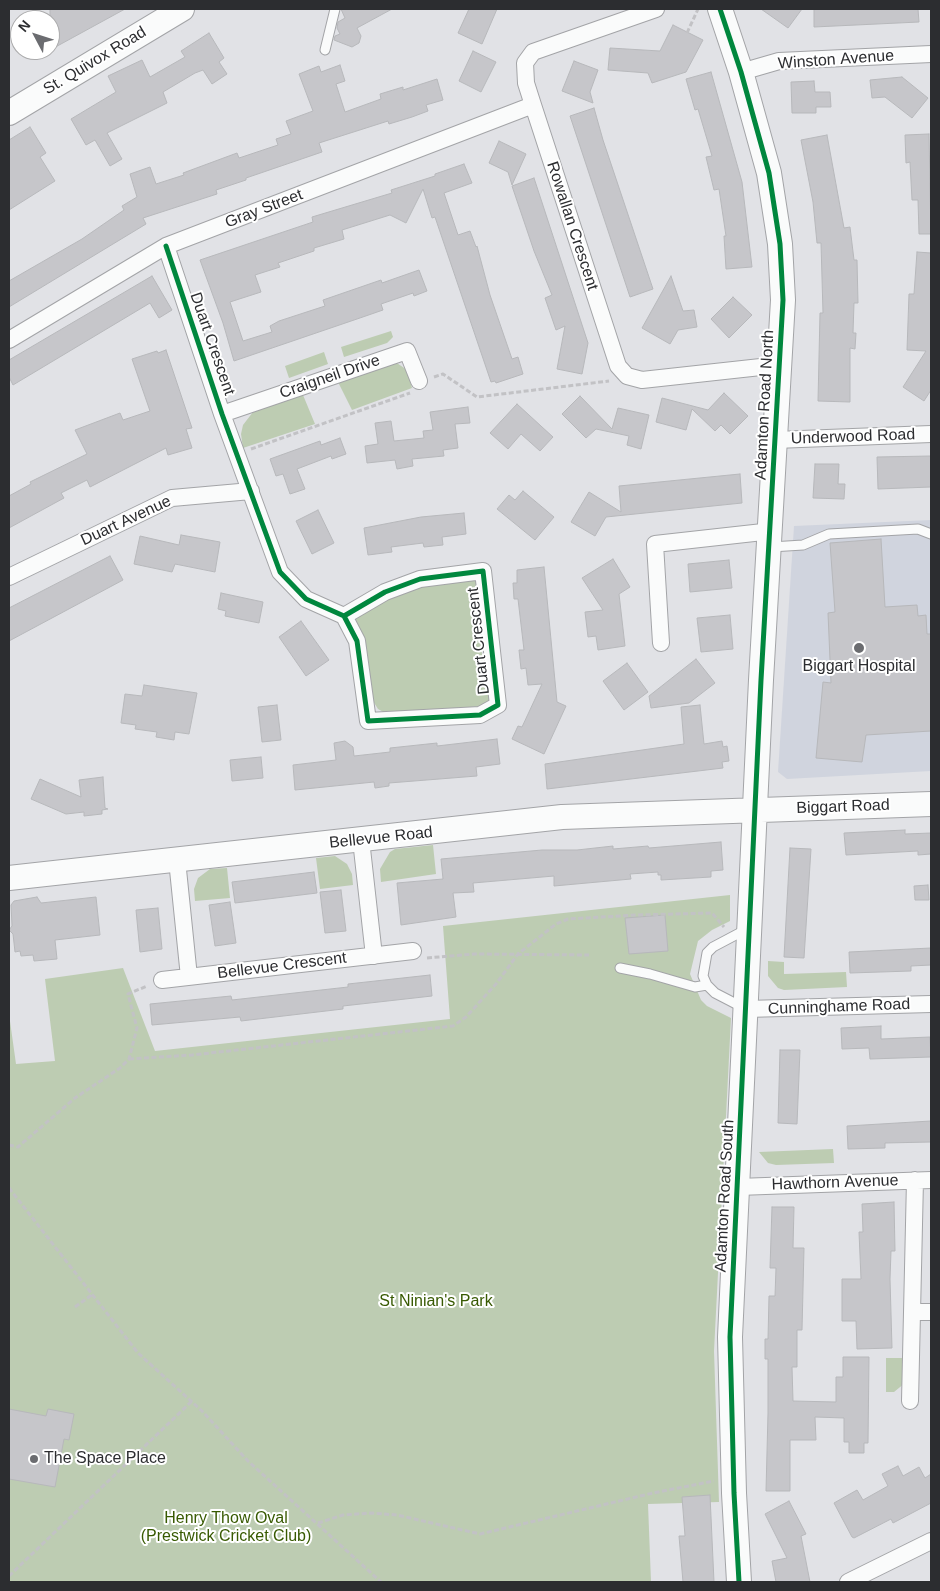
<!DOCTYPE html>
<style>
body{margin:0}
#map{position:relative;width:940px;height:1591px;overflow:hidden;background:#e1e2e6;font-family:Helvetica,sans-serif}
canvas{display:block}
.frame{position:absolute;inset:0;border:10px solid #2c2d30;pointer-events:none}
.north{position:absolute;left:10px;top:10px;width:50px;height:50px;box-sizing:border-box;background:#fff;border:1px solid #ababac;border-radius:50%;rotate:310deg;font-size:14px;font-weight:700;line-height:20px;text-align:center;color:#2c2d30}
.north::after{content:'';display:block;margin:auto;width:18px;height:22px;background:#6b6c70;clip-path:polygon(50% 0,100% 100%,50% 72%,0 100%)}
</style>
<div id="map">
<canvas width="940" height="1591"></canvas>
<div class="frame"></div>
<div class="north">N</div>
</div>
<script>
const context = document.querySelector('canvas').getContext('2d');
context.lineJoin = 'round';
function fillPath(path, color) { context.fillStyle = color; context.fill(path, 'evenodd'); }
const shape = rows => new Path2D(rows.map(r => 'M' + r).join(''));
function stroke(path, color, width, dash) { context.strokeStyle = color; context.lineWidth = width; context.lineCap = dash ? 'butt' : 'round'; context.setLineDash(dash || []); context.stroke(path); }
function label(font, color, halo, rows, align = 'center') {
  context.font = font + ' Helvetica,sans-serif'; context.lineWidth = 4; context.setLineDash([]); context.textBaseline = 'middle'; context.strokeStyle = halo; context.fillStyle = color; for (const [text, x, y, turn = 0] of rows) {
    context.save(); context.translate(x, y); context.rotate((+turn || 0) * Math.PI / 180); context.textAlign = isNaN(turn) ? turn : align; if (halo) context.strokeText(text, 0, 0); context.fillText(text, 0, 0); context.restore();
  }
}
fillPath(shape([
 [931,520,931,771,787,779,778,772,794,526]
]), '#d0d4de');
fillPath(shape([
 [391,331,393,337,387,343,344,357,341,347],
 [324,352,328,364,289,378,285,366],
 [394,361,407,370,412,388,352,410,338,382],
 [303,395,315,424,243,448,241,434,243,425,253,412,261,407],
 [472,578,478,582,481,596,476,602,485,681,490,686,489,702,483,706,387,714,378,709,373,701,368,658,362,635,354,616,419,584],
 [433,845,436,874,381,882,380,869,390,852,395,849],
 [335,856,347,864,352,874,353,885,320,889,316,858],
 [227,868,230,898,195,901,194,889,198,878,210,869],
 [730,895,730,921,712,930,698,941,690,974,701,1000,707,1006,731,1018,714,1351,719,1502,648,1504,651,1582,9,1582,9,1014,16,1064,55,1061,45,979,123,968,155,1051,450,1019,443,926],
 [768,961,784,962,784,974,846,972,847,987,784,990,778,988,768,976],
 [833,1149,834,1163,776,1165,768,1163,759,1152],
 [886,1358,905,1358,905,1383,894,1392,886,1392]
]), '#bdccb2');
const building = shape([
 [50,9,125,9,50,50,50,9],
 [341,9,392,9,357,28,361,36,359,43,352,47,334,40,335,36,340,34,337,28,338,22,345,18,341,9],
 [469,9,497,9,482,44,458,33,469,9],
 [761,9,802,9,788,28,761,9],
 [814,9,918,9,919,22,814,27,814,9],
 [673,25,703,40,686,72,652,83,648,73,608,70,610,48,660,51,673,25],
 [209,33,224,58,219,62,227,74,212,84,203,70,195,73,163,92,167,103,107,133,122,159,110,166,95,140,86,145,71,119,116,92,108,76,142,60,150,77,185,57,181,51,209,33],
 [473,51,496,62,481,92,459,81,473,51],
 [574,61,598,70,590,92,593,103,562,91,574,61],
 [340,65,345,81,336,84,345,112,381,99,380,94,403,87,403,90,437,79,443,100,426,105,428,111,412,117,389,124,388,121,319,143,322,152,246,178,246,180,216,190,217,194,143,218,146,224,9,307,9,281,82,239,124,210,122,206,137,197,130,174,150,167,156,184,184,175,183,173,237,153,239,158,278,145,276,139,291,134,286,121,313,111,299,74,319,66,321,72,340,65],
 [711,72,742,182,752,267,726,269,724,236,726,236,719,189,714,190,706,157,712,156,698,109,695,110,686,79,711,72],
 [902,77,928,98,912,118,885,97,872,98,870,80,902,77],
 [814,81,815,92,830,92,831,107,816,107,816,113,792,113,791,82,814,81],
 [594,108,603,140,653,289,630,297,570,116,594,108],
 [30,127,46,153,40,157,55,181,9,210,9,140,30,127],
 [929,134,931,234,919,234,918,200,912,200,910,162,906,163,905,135,929,134],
 [827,135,844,228,850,227,854,260,857,260,858,303,854,303,853,333,856,333,855,349,850,348,850,402,818,401,820,313,823,313,821,243,817,243,813,202,801,140,827,135],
 [499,141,526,154,512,185,508,172,489,163,499,141],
 [464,164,472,183,444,193,458,235,470,231,476,247,477,246,490,295,512,359,518,357,523,374,496,383,495,381,491,382,435,217,432,218,423,189,406,223,390,215,342,230,344,239,314,248,314,251,278,263,280,267,255,275,261,292,230,302,243,341,272,332,270,326,279,321,325,306,323,300,381,280,382,283,419,270,427,291,414,296,413,293,381,304,383,310,357,319,234,361,223,323,200,260,313,222,312,217,392,193,391,190,435,176,435,174,464,164],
 [534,178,588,343,582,374,557,369,565,326,556,330,545,298,552,295,534,251,512,186,534,178],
 [917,252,931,253,931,390,924,401,903,387,926,351,907,350,909,294,914,294,917,252],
 [152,276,172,310,159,318,150,303,13,385,9,377,9,360,152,276],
 [671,276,683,311,694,310,697,327,678,330,670,344,642,328,671,276],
 [733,297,752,315,729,338,711,319,733,297],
 [166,350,192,428,186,429,192,448,168,455,166,448,90,487,87,480,61,493,64,498,9,528,9,496,31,484,30,482,87,454,75,430,120,413,123,420,150,411,132,359,157,351,158,353,166,350],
 [724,393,748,416,730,434,721,425,715,431,692,409,686,430,656,422,662,398,708,410,724,393],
 [580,396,612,429,618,408,649,415,641,449,627,445,629,436,596,429,586,438,562,414,580,396],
 [517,404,553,437,540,451,521,434,508,449,490,433,517,404],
 [468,407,470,423,455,424,458,448,443,450,444,456,412,459,413,466,397,469,395,460,367,463,365,446,378,444,375,423,391,421,394,441,424,438,423,431,433,430,430,412,468,407],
 [340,438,346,454,332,459,331,456,297,469,305,489,290,494,283,474,276,476,270,459,320,441,321,445,340,438],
 [931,456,931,487,878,489,877,457,931,456],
 [815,464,839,464,838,484,845,484,844,499,813,498,815,464],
 [740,474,742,503,606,517,595,536,571,522,589,492,621,512,619,486,740,474],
 [523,491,554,517,535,540,497,509,509,495,515,500,523,491],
 [318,510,334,543,312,554,296,521,318,510],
 [464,513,466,534,442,537,443,545,424,547,423,543,391,547,392,552,368,555,364,528,421,517,464,513],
 [181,535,220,542,215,572,175,564,172,572,134,564,140,536,179,545,181,535],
 [881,539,885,607,917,605,918,616,926,615,927,634,931,634,931,731,866,735,862,762,816,758,823,682,831,683,828,613,835,612,830,543,881,539],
 [110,556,123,580,9,641,9,608,110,556],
 [613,559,630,587,619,594,625,646,598,650,596,636,588,637,585,612,603,610,582,578,613,559],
 [729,560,732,588,690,592,688,564,729,560],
 [544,567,557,702,566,706,544,754,512,739,518,726,522,727,542,684,528,685,526,668,521,669,519,650,524,650,518,599,514,599,513,583,517,583,517,570,544,567],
 [221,593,263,602,259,623,225,616,226,611,218,609,221,593],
 [730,615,733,649,701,652,697,618,730,615],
 [301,621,329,660,306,676,279,637,301,621],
 [696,659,715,683,689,703,651,708,649,696,696,659],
 [627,663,648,692,624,710,603,681,627,663],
 [144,685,197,693,189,734,175,732,174,740,156,737,157,732,135,729,136,725,121,723,125,694,142,696,144,685],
 [277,705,281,740,262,742,258,707,277,705],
 [700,705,704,744,722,741,723,747,727,746,729,761,722,762,723,768,547,789,545,764,684,744,681,707,700,705],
 [497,739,500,764,476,767,477,776,389,783,389,786,375,788,374,782,295,790,293,765,336,760,334,743,345,741,353,747,354,756,390,752,390,748,437,743,437,746,497,739],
 [261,757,263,778,232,781,230,760,261,757],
 [103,777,105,808,108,809,102,810,102,814,84,816,84,812,66,814,31,799,40,779,81,797,79,780,103,777],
 [905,830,905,834,931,833,931,854,918,855,918,851,846,855,844,833,905,830],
 [721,842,723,870,711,871,711,877,661,880,661,875,658,875,658,872,630,874,631,879,554,886,554,876,473,883,474,892,453,893,456,917,401,925,397,883,443,879,441,859,542,850,577,850,613,846,613,849,648,846,649,848,721,842],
 [790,848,811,849,804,958,784,957,790,848],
 [314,872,317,893,235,903,232,882,314,872],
 [928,885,929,900,915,900,914,886,928,885],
 [341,890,346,931,325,933,320,892,341,890],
 [37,897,41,903,96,897,100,935,55,940,57,959,34,961,33,955,21,956,20,951,15,952,13,934,9,930,12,926,11,905,14,901,37,897],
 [230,902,236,943,215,946,209,905,230,902],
 [158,908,162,949,140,952,136,910,158,908],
 [665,915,668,951,629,954,625,918,665,915],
 [931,948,931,965,911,966,911,971,850,973,849,952,931,948],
 [430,975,432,996,343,1006,343,1009,241,1021,240,1017,152,1025,150,1004,231,996,232,1000,348,987,348,984,430,975],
 [881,1026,881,1039,930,1037,931,1057,870,1059,869,1048,842,1049,841,1028,881,1026],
 [780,1050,800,1050,797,1124,778,1123,780,1050],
 [931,1121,931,1142,885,1143,885,1148,848,1149,847,1126,931,1121],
 [894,1202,895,1251,891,1251,890,1279,892,1348,857,1349,856,1321,842,1321,842,1279,861,1279,859,1232,863,1232,862,1204,894,1202],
 [772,1207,794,1207,793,1248,804,1248,802,1330,797,1330,797,1367,792,1367,793,1401,836,1402,836,1377,843,1377,843,1357,869,1357,868,1443,864,1443,864,1453,849,1453,849,1442,844,1442,844,1418,815,1417,816,1440,790,1440,790,1491,766,1491,768,1413,768,1359,765,1359,765,1339,768,1339,769,1296,775,1296,776,1268,770,1268,772,1207],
 [9,1409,46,1416,48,1409,74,1414,69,1440,64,1439,55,1487,9,1479,9,1409],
 [898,1466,903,1476,919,1467,925,1478,931,1474,931,1503,893,1523,891,1519,854,1538,852,1537,834,1503,857,1490,863,1500,888,1486,882,1474,898,1466],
 [710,1495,714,1582,683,1582,679,1536,685,1536,682,1497,710,1495],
 [789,1501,806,1534,801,1536,810,1582,776,1582,772,1561,787,1558,765,1514,789,1501]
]);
fillPath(building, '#c6c6ca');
stroke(building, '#b7b8bb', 1);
const lane = shape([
 [325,50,335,9],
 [771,547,803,545,829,534,918,529,931,534],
 [620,968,650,974,695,987,707,985],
 [744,1008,715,993,707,985,703,976,707,953,713,947,747,929]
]);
const street = shape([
 [656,9,533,52,525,63,526,83,533,105,618,366,627,376,642,380,779,365],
 [741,72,779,61,931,54],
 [166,246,222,414,280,572,306,599,344,616,357,641,368,721,480,715,498,705,483,571,420,579,385,592,344,616],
 [9,340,166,246,533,105],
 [222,414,407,351,419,381],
 [775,440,931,434],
 [9,577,172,498,251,491],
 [661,643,655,544,772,531],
 [361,840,374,956],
 [177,860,189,977],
 [162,980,413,951],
 [746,1009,931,1004],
 [738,1187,931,1180],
 [914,1312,931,1312],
 [910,1401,915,1180],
 [848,1582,931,1541]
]);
const secondary = shape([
 [720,9,741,72,769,173,780,244,783,300,761,680,730,1337,734,1493,739,1582],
 [9,113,182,9],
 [9,878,562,817,931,804]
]);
stroke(lane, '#a3a4a7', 11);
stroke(street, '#a3a4a7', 18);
stroke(secondary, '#a3a4a7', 26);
stroke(shape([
 [687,33,698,9],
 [434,377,443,374,477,397,609,381],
 [251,449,410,393],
 [427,958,474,954,589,955],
 [129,1059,192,1055,453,1026,466,1017,496,984,518,954,556,924,568,919,637,915,712,913,724,927],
 [9,1145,18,1147,75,1098,120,1068,129,1059,137,1028,128,994,147,986],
 [9,1188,138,1353,202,1411,248,1461,381,1582],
 [75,1307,93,1294],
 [318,1523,343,1515,371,1513,397,1515,480,1534,653,1493,714,1481],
 [9,1576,192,1401]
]), '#c2c2c5', 3, [5, 2.5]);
stroke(lane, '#fafbfb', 9);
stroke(street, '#fafbfb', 16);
stroke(secondary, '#fafbfb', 24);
stroke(shape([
 [720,9,741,72,769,173,780,244,783,300,761,680,730,1337,734,1493,739,1582],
 [166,246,222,414,280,572,306,599,344,616,357,641,368,721,480,715,498,705,483,571,420,579,385,592,344,616]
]), '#00873e', 5);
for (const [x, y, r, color] of [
 [859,648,6,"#6b6c70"],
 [34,1459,5,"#6b6c70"]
]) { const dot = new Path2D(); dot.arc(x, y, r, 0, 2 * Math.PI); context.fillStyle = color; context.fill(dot); stroke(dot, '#fff', 2); }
label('16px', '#2c2d30', '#fff', [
 ["Winston Avenue",836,60,-4],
 ["St. Quivox Road",95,61,-31],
 ["Gray Street",264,209,-21],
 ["Rowallan Crescent",572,226,72],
 ["Duart Crescent",212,344,71],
 ["Craigneil Drive",330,377,-19],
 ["Adamton Road North",765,405,-87],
 ["Underwood Road",853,437,-2],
 ["Duart Avenue",126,521,-25],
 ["Duart Crescent",479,641,-96],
 ["Biggart Road",843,807,-2],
 ["Bellevue Road",381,838,-6],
 ["Bellevue Crescent",282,966,-7],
 ["Cunninghame Road",839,1007,-2],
 ["Hawthorn Avenue",835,1183,-2],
 ["Adamton Road South",725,1196,-87]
]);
label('16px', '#2c2d30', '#fff', [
 ["Biggart Hospital",859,667],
 ["The Space Place",44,1459,"left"]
]);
label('16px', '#385a02', '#fff', [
 ["St Ninian's Park",436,1302],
 ["Henry Thow Oval",226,1519],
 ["(Prestwick Cricket Club)",226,1537]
]);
</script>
